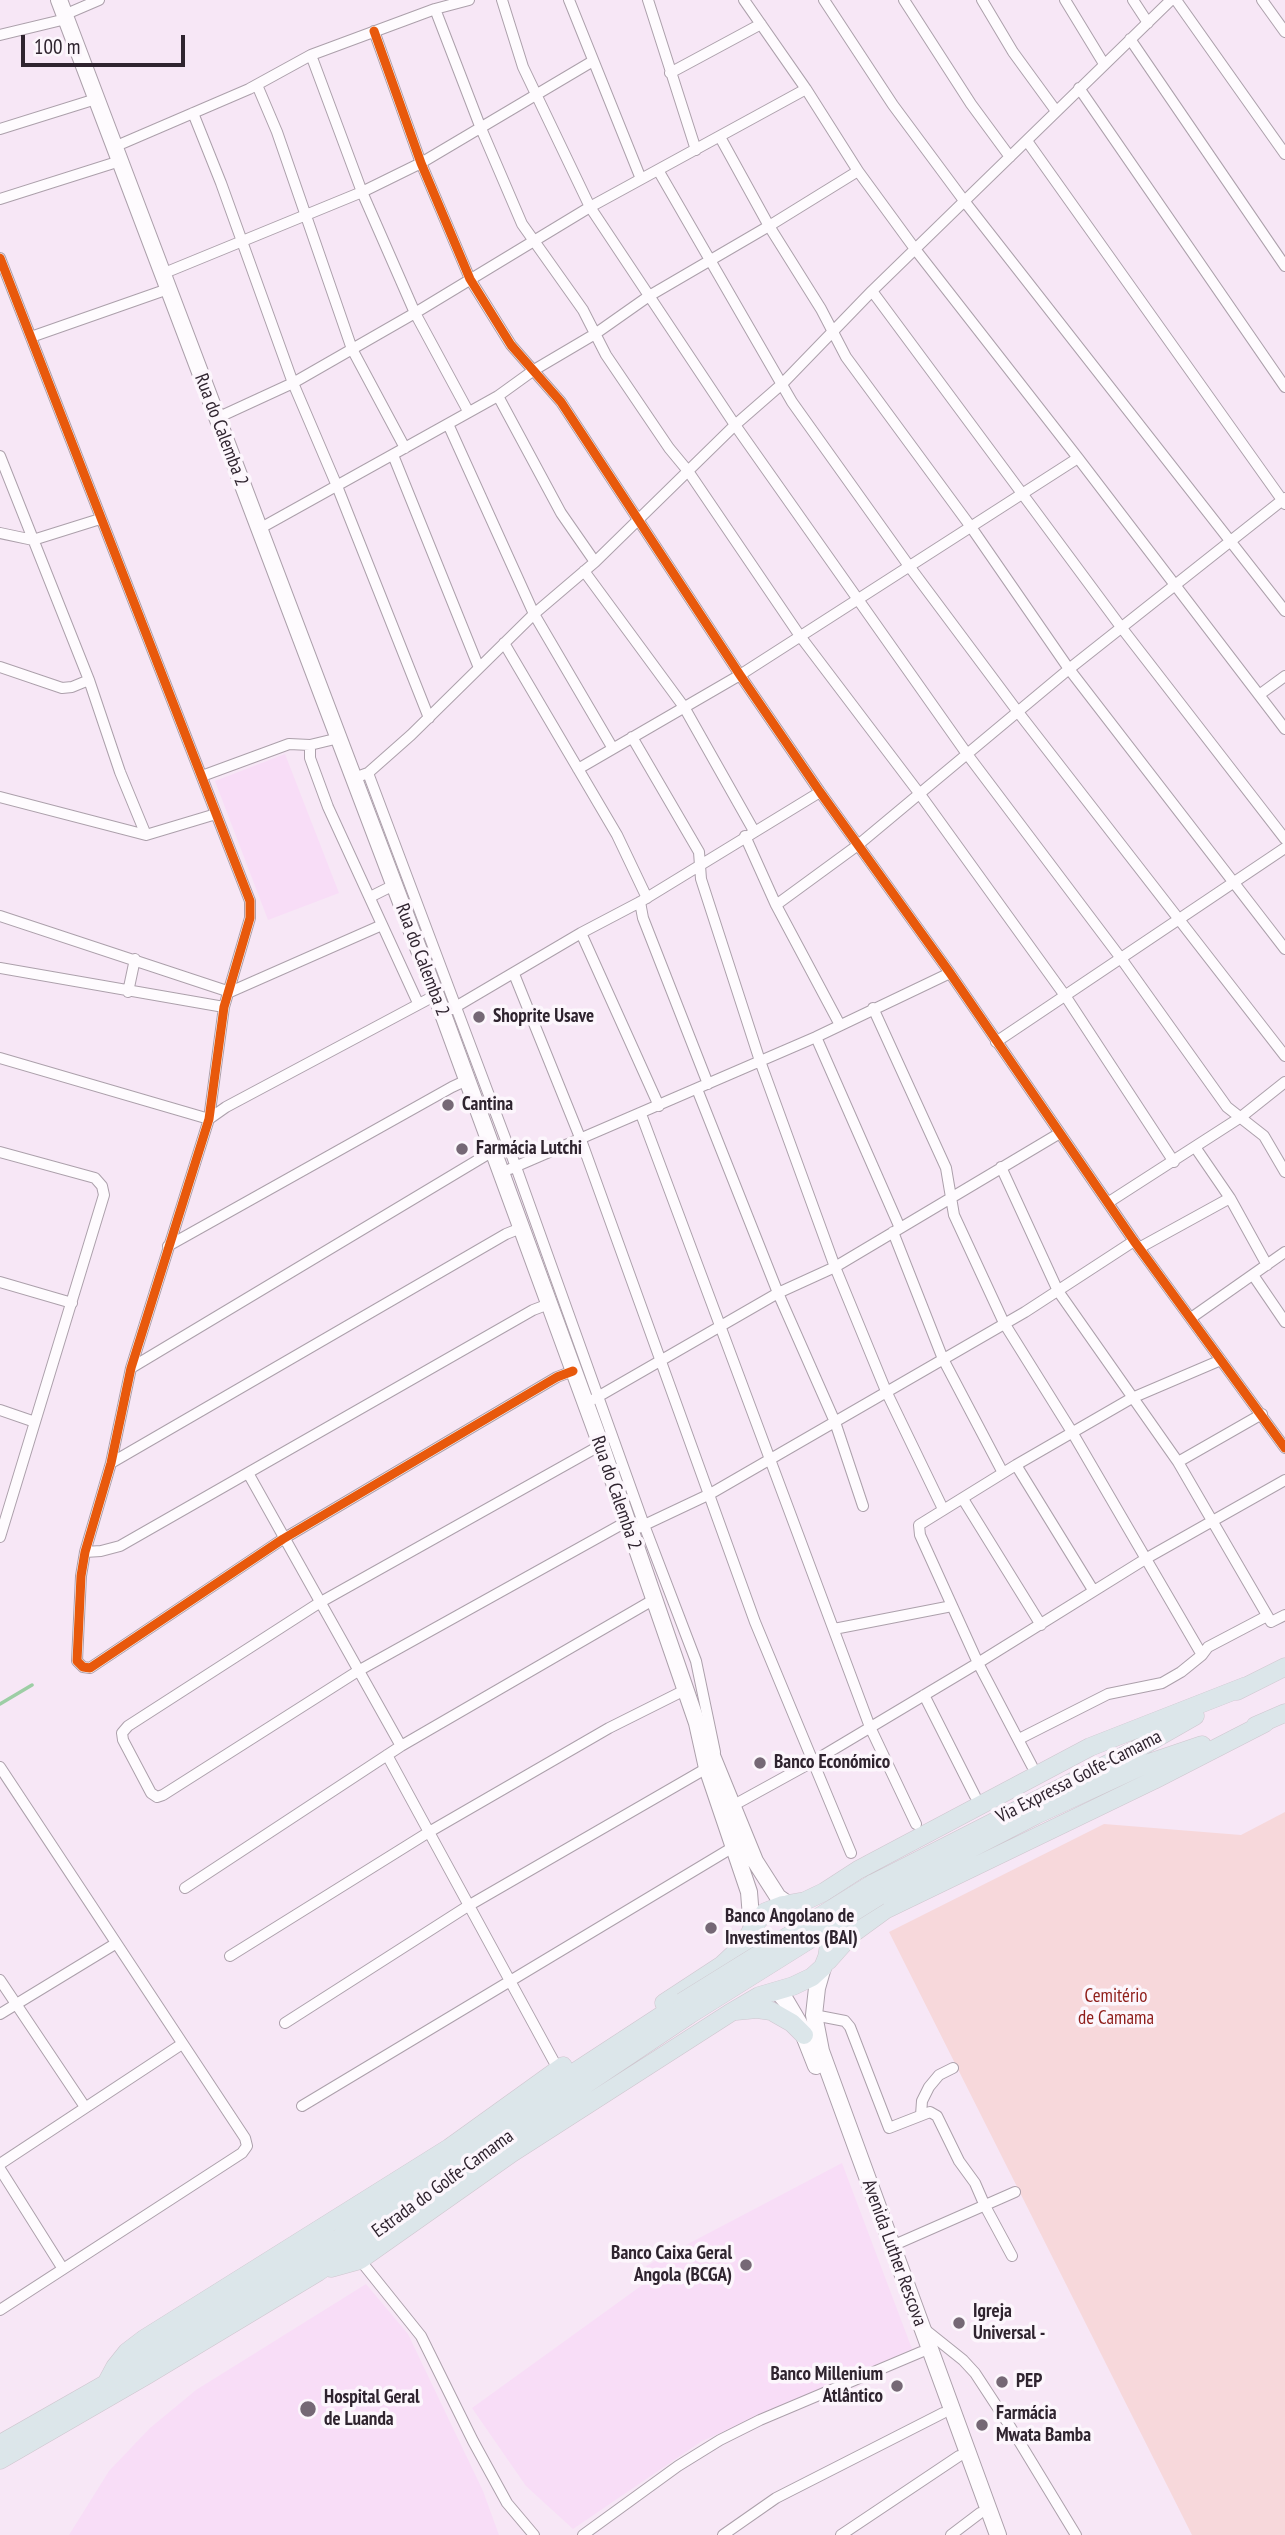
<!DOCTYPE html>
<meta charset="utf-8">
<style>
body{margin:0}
#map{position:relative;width:1285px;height:2535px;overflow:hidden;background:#f7e7f6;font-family:"PT Sans Narrow",sans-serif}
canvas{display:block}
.scale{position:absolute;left:21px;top:35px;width:164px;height:32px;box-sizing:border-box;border:4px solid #2f242f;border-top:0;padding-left:9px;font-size:21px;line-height:24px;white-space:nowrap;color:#2f242f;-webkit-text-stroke:5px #fcf6fc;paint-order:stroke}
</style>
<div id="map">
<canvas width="1285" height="2535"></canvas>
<div class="scale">100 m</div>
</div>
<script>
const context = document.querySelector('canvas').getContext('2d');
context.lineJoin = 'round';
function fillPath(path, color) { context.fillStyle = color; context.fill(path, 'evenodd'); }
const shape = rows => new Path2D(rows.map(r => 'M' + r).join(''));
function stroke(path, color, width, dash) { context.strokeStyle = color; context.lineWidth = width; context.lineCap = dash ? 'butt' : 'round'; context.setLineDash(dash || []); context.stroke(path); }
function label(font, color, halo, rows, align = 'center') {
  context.font = font + ' "PT Sans Narrow",sans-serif'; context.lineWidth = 7; context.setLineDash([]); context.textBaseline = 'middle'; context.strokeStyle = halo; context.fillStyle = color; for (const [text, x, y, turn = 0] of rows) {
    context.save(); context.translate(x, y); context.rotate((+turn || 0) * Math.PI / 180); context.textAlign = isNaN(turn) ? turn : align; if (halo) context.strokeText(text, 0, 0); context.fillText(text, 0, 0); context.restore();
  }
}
fillPath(shape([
 [285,754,339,893,268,920,215,781],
 [842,2163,912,2349,702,2441,573,2529,526,2486,472,2408,652,2278,646,2266],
 [366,2284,408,2334,483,2491,499,2535,69,2535,109,2471,150,2428,196,2390]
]), '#f8ddf7');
fillPath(shape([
 [1285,1812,1285,2535,1192,2535,889,1932,1104,1824,1241,1835]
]), '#f7d8db');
stroke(shape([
 [0,1704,32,1685]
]), '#9dcea5', 3.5);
const minor = shape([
 [502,0,523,67,590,207,735,425,967,754,1120,957,1227,1107,1264,1136,1285,1172],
 [569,0,641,179],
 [648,0,696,150],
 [744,0,806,89],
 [824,0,893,105,965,202,1285,611],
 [904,0,971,104,1010,157],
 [982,0,1013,52,1056,111],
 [1065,0,1104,64],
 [1133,0,1148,23],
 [1176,0,1285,154],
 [1262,0,1285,32],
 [435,9,480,126,522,224,583,310,606,355,669,448,688,471,800,636,919,793,1066,997,1174,1162],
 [64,15,99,0],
 [374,31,421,163,470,279,511,345,561,402,740,675,820,792,950,973,1134,1241,1285,1448],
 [0,35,66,19],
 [1130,39,1285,266],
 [311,55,362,192,415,313,468,411],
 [670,73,761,24],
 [257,85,277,132,352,349,405,448],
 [1079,88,1285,387],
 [193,113,221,183,293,383,337,486,429,718],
 [0,129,96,99],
 [720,137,769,226,821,309,846,357,971,527,1069,669,1285,949],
 [1027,141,1285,504],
 [114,147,249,89,311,55,435,9,469,0],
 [658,170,792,402,909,566,1018,712,1285,1056],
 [0,199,120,161],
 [0,258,250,901,250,918,224,1007,209,1119,131,1368,111,1463,85,1552,81,1576,77,1661,83,1667,90,1668,283,1539,557,1377,573,1371],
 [162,274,362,192,421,163,593,61],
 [872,291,1121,627,1285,839],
 [31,337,168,289],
 [498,396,561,513,595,562],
 [217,418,293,383,415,313,590,207,806,89,858,171,915,249,1078,458,1285,729],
 [448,424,534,614,612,747],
 [393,455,479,668],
 [0,456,89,680,120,772,146,835],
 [259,529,498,396,534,370,595,334,649,296,769,226,858,171],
 [0,533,33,540,100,519],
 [584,571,684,707,754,831],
 [504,643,617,835,647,898],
 [0,667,62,688,72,687,89,680],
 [1259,695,1285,676],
 [632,737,699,852,701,879,760,1061,835,1267,886,1391,943,1509],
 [310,745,310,758,328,807,418,1003],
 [578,769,740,675,1078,458],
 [368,773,516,1167,644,1525,696,1661,715,1752],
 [202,776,289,744,310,745,339,738],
 [354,778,368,773,411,735,534,614,595,562,735,425,782,384,872,291,1171,0],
 [0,797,146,835,216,814],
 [745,836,776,905,840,1025],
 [370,897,394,885],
 [640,902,643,918,708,1084],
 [776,905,858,845,1069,669,1285,498],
 [0,916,230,992,382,925],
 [581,933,659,1106],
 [0,968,224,1007],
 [514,974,581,1140,755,1622,851,1853],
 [128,992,135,959],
 [873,1008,946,1168,954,1215,1004,1323,1072,1432,1202,1655,1208,1647,1267,1616],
 [452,1009,581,933,640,902,820,792],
 [816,1037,900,1228],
 [996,1042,1285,848],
 [0,1058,209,1119],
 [697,1089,778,1293,835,1422,863,1506],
 [641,1114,870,1727,916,1824],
 [209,1119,226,1107,436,995],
 [1195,1147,1230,1198,1267,1265],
 [0,1152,95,1178,102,1186,104,1195,0,1537],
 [1001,1167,1058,1291,1178,1462,1271,1622,1285,1615],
 [510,1169,816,1037,950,973],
 [1109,1202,1241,1117,1285,1082],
 [893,1232,943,1359,1003,1473],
 [168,1246,452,1087,467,1080],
 [1139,1248,1230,1198],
 [1253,1275,1285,1322],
 [0,1282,72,1303],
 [1191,1318,1285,1252],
 [131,1368,493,1151],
 [594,1399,778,1293,835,1267,1060,1133],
 [0,1410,35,1422],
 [601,1445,319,1603,128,1726,122,1733,123,1740,151,1793,157,1797,163,1795,358,1671,626,1522],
 [1178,1462,1262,1414],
 [111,1463,506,1234,521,1228],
 [1016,1465,1093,1590],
 [248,1473,401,1746],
 [963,1499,1041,1625],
 [638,1528,710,1494,1025,1312,1134,1241],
 [85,1552,101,1551,120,1546,533,1310,549,1304],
 [834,1629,952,1606],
 [924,1695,975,1796],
 [1019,1739,1108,1694,1162,1683,1181,1672,1202,1655],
 [387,1755,558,2069],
 [1032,1766,978,1663,920,1535,919,1525,1016,1465,1132,1398,1221,1360],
 [0,1767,245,2138,247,2146,242,2153,0,2310],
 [734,1805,814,1761,978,1663,1147,1558,1285,1480],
 [185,1888,401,1746,653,1600],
 [230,1956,429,1832,609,1728,685,1690],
 [0,1980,85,2107],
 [0,2014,115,1944],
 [814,2015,845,2021,850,2027,889,2128,930,2112,937,2116,959,2161,975,2183,985,2206,1012,2256],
 [285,2023,468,1906,707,1768],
 [302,2106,735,1846],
 [921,2115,922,2101,929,2087,939,2075,953,2068],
 [0,2164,182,2044],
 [0,2169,63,2269],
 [892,2246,1015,2192],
 [360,2260,421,2336,473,2441,507,2503,534,2535],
 [923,2328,963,2360,975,2373,1011,2428,1076,2535],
 [583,2535,678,2466,720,2440,760,2420,921,2352],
 [723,2535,776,2498,943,2413],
 [841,2535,959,2456],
 [951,2535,980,2513]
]);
const secondary = shape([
 [59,0,436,995,601,1445,697,1723,707,1768,749,1892,752,1930],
 [708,1746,755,1861,778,1897,788,1904],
 [823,1967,817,1988,814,2015,821,2051,998,2535],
 [777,1991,786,2001,799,2023,816,2066]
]);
const trunk = shape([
 [1237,1691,1285,1667],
 [1255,1726,1285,1713],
 [872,1884,1139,1748,1195,1716],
 [879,1896,1036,1815,1146,1764,1202,1745],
 [788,1904,805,1901,824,1892,858,1870,1090,1747,1246,1686],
 [750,1941,754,1926,765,1912,783,1905,800,1906],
 [828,1961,852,1934,885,1910,1154,1780,1265,1723],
 [664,2003,722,1965,739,1949,752,1930],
 [736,2011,757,2009,771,2011,792,2023,804,2035],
 [331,2268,360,2260,512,2153,730,2013,759,1996,793,1986,812,1977,823,1967,827,1957,829,1945,827,1932],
 [108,2380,115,2367,127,2352,144,2339,449,2148,563,2066],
 [0,2444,107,2383,338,2239,394,2202,561,2081,682,2002],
 [0,2460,147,2375,318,2272,419,2203,519,2129,689,2015]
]);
stroke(minor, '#aca0ab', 12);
stroke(secondary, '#aca0ab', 18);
stroke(trunk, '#cec6ce', 19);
stroke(minor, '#fefbfe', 10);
stroke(secondary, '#fefbfe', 16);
stroke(trunk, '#dce6ea', 18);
const trunkBridge = shape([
 [682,2002,872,1884],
 [689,2015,879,1896]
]);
stroke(trunkBridge, '#cec6ce', 19, []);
stroke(trunkBridge, '#dce6ea', 18);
stroke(shape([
 [374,31,421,163,470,279,511,345,561,402,740,675,820,792,950,973,1134,1241,1285,1448],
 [0,258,250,901,250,918,224,1007,209,1119,131,1368,111,1463,85,1552,81,1576,77,1661,83,1667,90,1668,283,1539,557,1377,573,1371]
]), '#e8590c', 9);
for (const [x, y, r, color] of [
 [479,1017,7,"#756875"],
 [448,1105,7,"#756875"],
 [462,1149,7,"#756875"],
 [760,1763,7,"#756875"],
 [711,1928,7,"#756875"],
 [746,2265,7,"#756875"],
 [959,2323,7,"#756875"],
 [1002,2382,7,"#756875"],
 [897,2386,7,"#756875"],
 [308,2409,9,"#756875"],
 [982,2425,7,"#756875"]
]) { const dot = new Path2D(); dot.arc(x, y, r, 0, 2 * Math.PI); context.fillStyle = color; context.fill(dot); stroke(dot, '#fcf6fc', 2.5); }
label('19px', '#2f242f', '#fcf6fc', [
 ["Rua do Calemba 2",221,430,69],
 ["Rua do Calemba 2",422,960,69],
 ["Rua do Calemba 2",616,1493,71],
 ["Via Expressa Golfe-Camama",1079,1777,-27],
 ["Estrada do Golfe-Camama",443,2184,-36],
 ["Avenida Luther Rescova",894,2253,70]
]);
label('bold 19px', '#2f242f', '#fcf6fc', [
 ["Shoprite Usave",493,1017],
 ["Cantina",462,1105],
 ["Farmácia Lutchi",476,1149],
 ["Banco Económico",774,1763],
 ["Banco Angolano de",725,1917],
 ["Investimentos (BAI)",725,1939],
 ["Banco Caixa Geral",732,2254,"right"],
 ["Angola (BCGA)",732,2276,"right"],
 ["Igreja",973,2312],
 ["Universal -",973,2334],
 ["Banco Millenium",883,2375,"right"],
 ["Atlântico",883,2397,"right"],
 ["PEP",1016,2382],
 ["Hospital Geral",324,2398],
 ["de Luanda",324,2420],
 ["Farmácia",996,2414],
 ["Mwata Bamba",996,2436]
], 'left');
label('19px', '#8f1d19', '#fcf6fc', [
 ["Cemitério",1116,1997],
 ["de Camama",1116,2019]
]);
</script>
